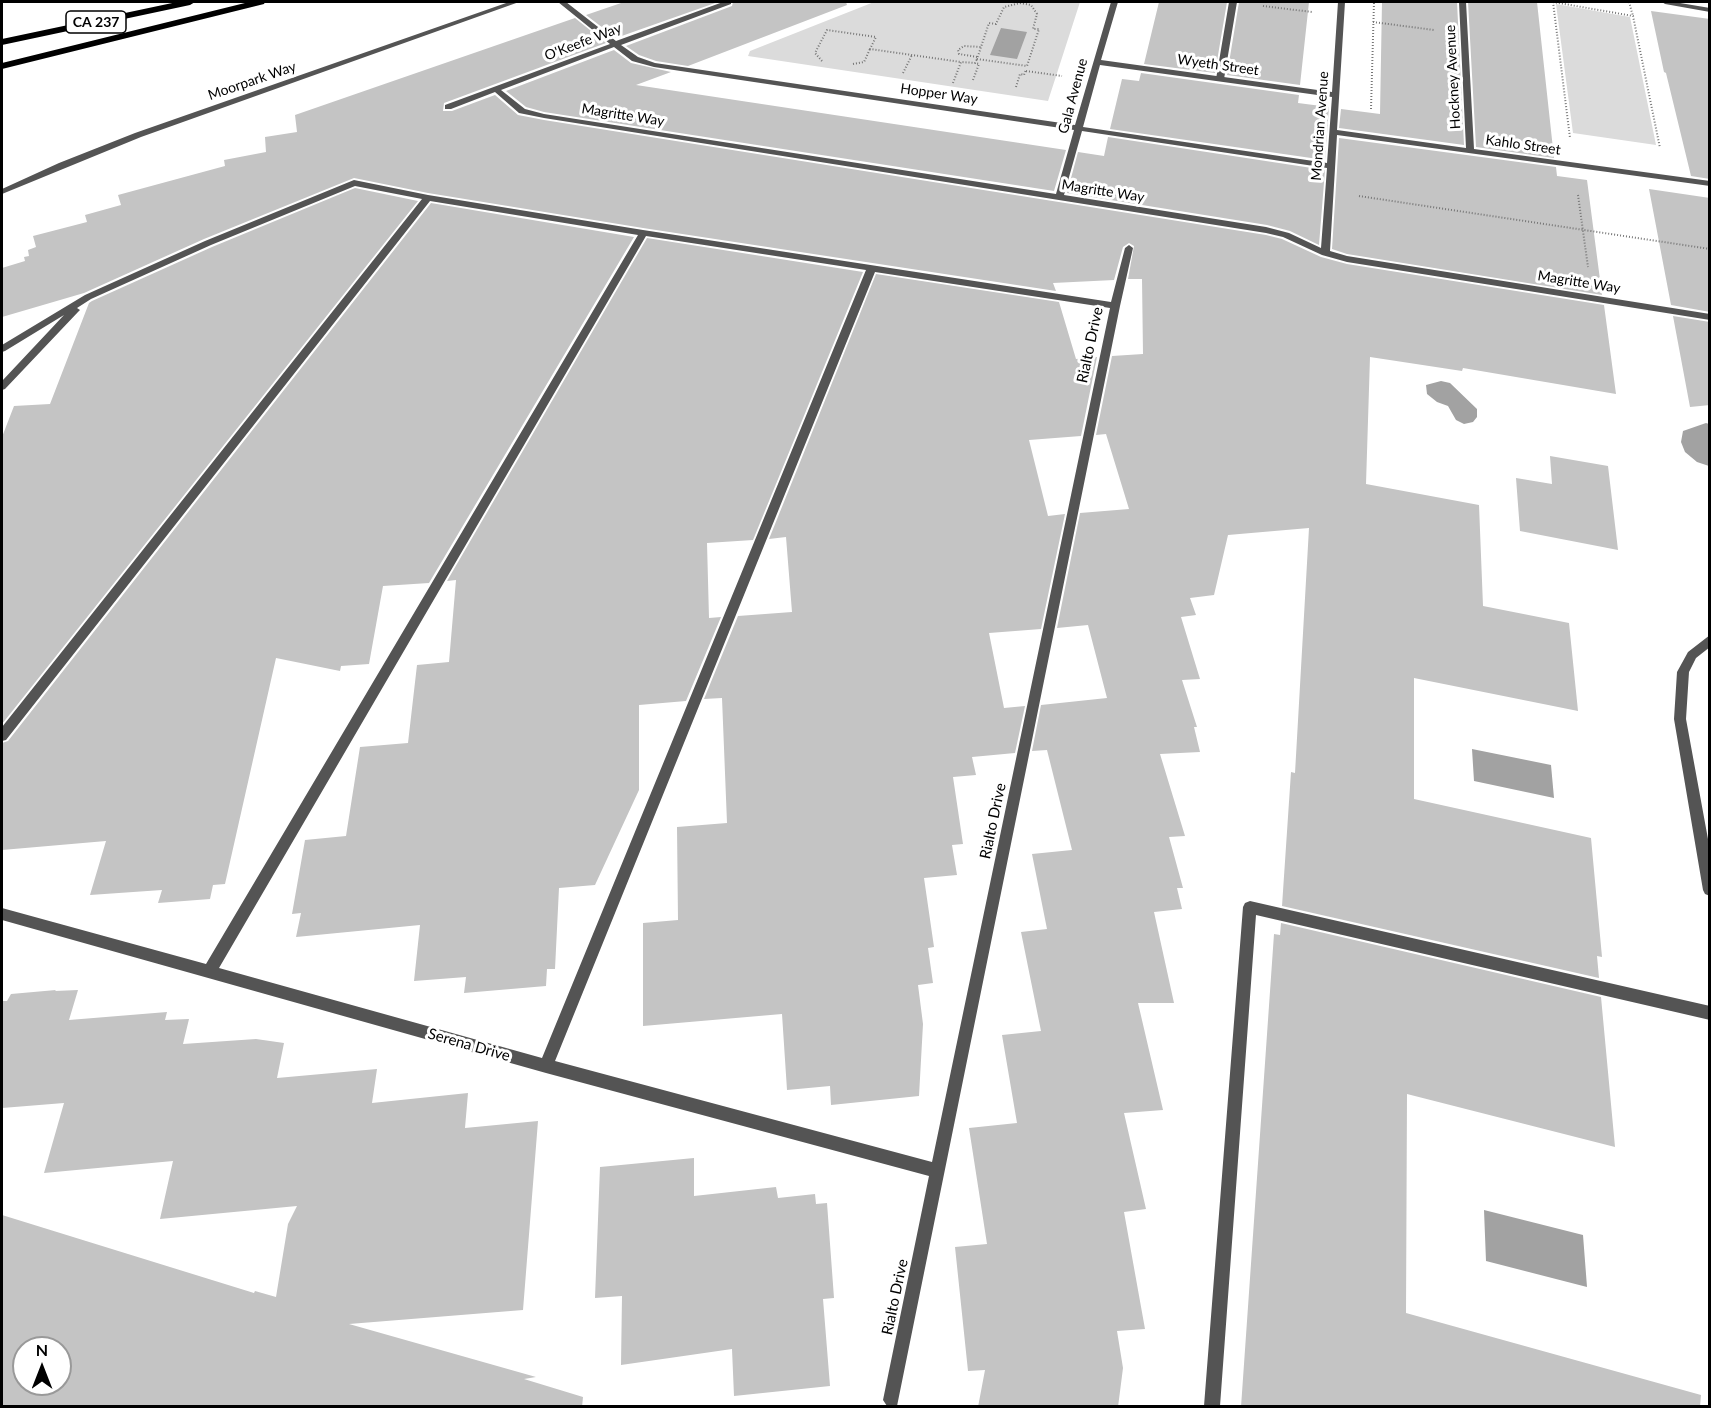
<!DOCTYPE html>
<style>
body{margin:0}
#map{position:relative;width:1711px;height:1408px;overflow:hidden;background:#fff;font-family:Lato,sans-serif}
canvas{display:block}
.frame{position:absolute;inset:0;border:3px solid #000;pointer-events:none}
.north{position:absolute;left:12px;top:1336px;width:60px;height:60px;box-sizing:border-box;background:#fff;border:2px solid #999;border-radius:50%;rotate:0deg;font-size:16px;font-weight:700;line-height:24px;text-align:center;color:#000}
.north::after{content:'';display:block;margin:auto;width:21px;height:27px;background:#000;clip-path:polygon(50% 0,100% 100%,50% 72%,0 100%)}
</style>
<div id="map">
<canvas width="1711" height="1408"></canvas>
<div class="frame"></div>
<div class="north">N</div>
</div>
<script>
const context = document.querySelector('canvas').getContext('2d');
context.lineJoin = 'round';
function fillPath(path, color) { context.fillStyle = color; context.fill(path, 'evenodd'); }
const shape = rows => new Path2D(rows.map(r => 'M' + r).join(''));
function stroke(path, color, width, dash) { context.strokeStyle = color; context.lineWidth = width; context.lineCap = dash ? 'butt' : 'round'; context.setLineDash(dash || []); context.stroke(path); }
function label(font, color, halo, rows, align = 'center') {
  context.font = font + ' Lato,sans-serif'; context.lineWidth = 6; context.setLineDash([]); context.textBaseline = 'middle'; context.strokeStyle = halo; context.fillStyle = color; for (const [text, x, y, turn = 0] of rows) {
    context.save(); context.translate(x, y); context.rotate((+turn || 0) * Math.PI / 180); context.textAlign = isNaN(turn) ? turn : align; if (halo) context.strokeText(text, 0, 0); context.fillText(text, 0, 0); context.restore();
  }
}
fillPath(shape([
 [874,2,1080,2,1048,101,748,56,750,51],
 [1556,4,1630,17,1656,145,1573,133]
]), '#dbdbdb');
fillPath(shape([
 [1001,28,1027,32,1017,59,990,55],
 [1441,381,1450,383,1477,409,1477,417,1473,422,1464,424,1456,420,1448,406,1437,402,1427,394,1426,385],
 [1706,423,1709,424,1709,466,1697,462,1685,452,1681,442,1683,431],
 [1472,749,1551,765,1554,798,1474,781],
 [1484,1210,1583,1235,1587,1287,1486,1261]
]), '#a2a2a2');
fillPath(shape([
 [624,2,718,2,616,38,586,15],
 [733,2,846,2,847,5,688,66,656,61,639,55,626,46,732,6],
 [1159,2,1227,2,1215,73,1144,64],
 [1239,2,1309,2,1300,85,1227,75],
 [1382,2,1457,2,1464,145,1339,128,1341,109,1380,114],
 [1468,2,1537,2,1554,158,1476,147],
 [1651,11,1710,19,1710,179,1691,176,1666,73,1664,72],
 [575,18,606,43,444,103,443,111,452,111,495,95,518,115,544,120,1266,235,1282,239,1321,257,1347,264,1604,305,1616,394,1463,368,1462,371,1370,357,1366,484,1479,505,1483,606,1569,623,1578,711,1414,678,1414,799,1591,838,1602,957,1597,956,1599,978,1282,906,1291,772,1295,773,1309,528,1228,535,1214,595,1190,598,1196,615,1181,617,1200,679,1182,680,1197,727,1194,727,1200,752,1160,754,1185,836,1169,837,1183,888,1177,888,1182,909,1154,912,1174,1003,1138,1003,1163,1110,1124,1113,1146,1209,1124,1212,1145,1329,1117,1331,1123,1368,1118,1407,978,1407,985,1370,968,1371,955,1247,987,1244,969,1128,1017,1123,1002,1035,1041,1031,1021,932,1047,929,1032,854,1072,850,1047,750,1032,751,1041,705,1107,698,1088,625,1057,628,1080,513,1129,509,1106,434,1096,435,1112,356,1143,354,1142,279,1128,279,1134,246,1129,243,1123,247,1114,280,1053,283,1056,291,643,228,428,193,354,178,204,239,84,293,2,317,2,268,25,261,24,257,29,256,28,250,36,247,33,236,87,222,85,215,121,205,118,195,225,166,224,160,266,152,265,137,297,132,295,115],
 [614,50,631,63,671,72,636,85,1066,150,1054,191,544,112,526,107,506,91],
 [1141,73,1299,95,1298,103,1329,107,1325,160,1110,129,1122,79,1139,81],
 [1108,137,1325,170,1319,245,1290,231,1267,225,1067,193,1078,152,1104,156],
 [1339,138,1556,167,1557,176,1587,180,1602,295,1347,254,1332,249],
 [355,188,418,201,2,724,2,437,14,406,50,404,89,303,92,301,212,247],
 [1649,189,1710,198,1710,312,1671,305],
 [431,203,634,237,429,583,383,586,369,664,341,666,340,671,276,658,225,884,213,885,210,899,158,903,162,890,90,895,106,841,2,850,2,743,8,741],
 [647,238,863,272,753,540,707,543,709,618,721,617,686,701,639,705,639,790,595,885,559,888,555,969,547,969,546,986,464,993,466,977,414,981,420,925,296,937,301,913,292,914,305,840,346,836,360,747,408,743,417,665,449,662,456,580,447,581],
 [876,274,1059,302,1076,359,1097,357,1081,436,1029,440,1048,516,1065,514,1041,629,989,633,1004,708,1025,706,1015,753,972,757,976,775,953,777,963,844,952,845,957,875,924,878,934,947,928,948,933,983,918,985,923,1024,919,1096,831,1105,830,1086,787,1090,782,1014,643,1026,643,923,678,920,677,827,727,823,722,698,704,699,738,616,792,612,786,537,769,539],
 [1673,316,1710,322,1710,405,1690,407],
 [1550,456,1608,466,1618,550,1520,531,1516,478,1552,484],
 [1281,923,1601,997,1615,1147,1407,1094,1406,1313,1701,1395,1700,1407,1241,1407,1274,934,1280,935],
 [56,990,55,991,78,990,69,1020,167,1012,165,1020,189,1019,183,1044,256,1039,284,1043,277,1078,377,1069,372,1103,468,1093,465,1128,538,1121,523,1310,349,1324,536,1377,524,1379,583,1397,582,1407,2,1407,2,1215,254,1293,255,1291,276,1297,288,1224,297,1206,160,1219,173,1161,44,1173,64,1103,2,1108,2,1001,7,1001,11,994],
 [24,1348,60,1348,60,1384,24,1384],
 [694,1158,694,1196,776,1187,778,1198,815,1194,816,1204,827,1203,834,1298,823,1299,830,1386,734,1396,732,1349,621,1365,622,1296,595,1298,600,1167]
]), '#c4c4c4');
stroke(shape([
 [1553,2,1633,16,1660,148],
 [1553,2,1570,138],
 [1629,2,1633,16],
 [1020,3,1031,5,1037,14,1033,29,1039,29,1027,66,977,59,989,23,996,24,1004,7,1020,3],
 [1263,6,1312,12],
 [1373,22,1434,30],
 [977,57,959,54,958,50,964,46,981,47],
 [822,61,815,53,827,30,876,37,870,49,961,62],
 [853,64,864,62,870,49],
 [1026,71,1062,76],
 [903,73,912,55],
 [973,80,979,64,975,63],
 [953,83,961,62,975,63,977,59],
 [1016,87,1020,74,1024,75,1026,69],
 [1371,109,1374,2],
 [1578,195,1588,267],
 [1359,196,1710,249]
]), '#767676', 2, [1, 2]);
fillPath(shape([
 [1229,2,1237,2,1224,79,1220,81,1216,79,1229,2],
 [354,180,428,195,643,230,1111,302,1125,248,1129,245,1133,248,1120,306,897,1406,887,1406,883,1400,929,1176,546,1073,2,920,2,908,206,964,638,235,430,201,6,740,2,741,2,727,422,199,355,186,211,245,91,299,77,308,80,310,78,312,5,389,2,390,2,381,64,315,5,351,2,352,2,345,85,295,205,241,354,180],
 [646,236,866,270,542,1058,219,968,646,236],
 [875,272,1110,308,932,1162,555,1061,875,272],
 [1250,901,1710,1006,1710,1020,1256,915,1220,1406,1204,1406,1243,907,1245,903,1250,901]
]), '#545454');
fillPath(shape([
 [558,2,566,2,616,41,723,2,731,2,731,4,621,45,638,57,655,63,1075,125,1111,2,1118,2,1101,60,1332,92,1338,2,1345,2,1337,130,1466,148,1459,2,1466,2,1474,149,1710,181,1710,186,1337,135,1330,251,1347,256,1710,314,1710,320,1347,262,1322,255,1283,237,1266,233,544,118,519,113,495,92,451,109,445,109,445,105,610,44,558,2],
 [614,47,632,61,654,67,1074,130,1056,194,544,114,525,109,501,90,614,47],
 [1100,65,1332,97,1327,163,1083,127,1100,65],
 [1082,131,1327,168,1321,248,1289,233,1266,227,1064,195,1082,131],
 [1662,2,1674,2,1710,8,1710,12,1665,4,1662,2],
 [1710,635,1710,647,1696,658,1689,672,1686,719,1710,850,1710,896,1705,894,1703,890,1674,719,1677,672,1688,652,1710,635]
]), '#545454');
fillPath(shape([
 [509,2,519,2,141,137,2,194,2,189,59,163,135,133,509,2]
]), '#545454');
fillPath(shape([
 [177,2,195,2,190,5,2,45,2,39,177,2],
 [249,2,265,2,264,4,2,69,2,63,249,2]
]), '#000');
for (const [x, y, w] of [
 [96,22,60]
]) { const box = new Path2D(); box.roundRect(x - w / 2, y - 11, w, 22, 4.5); context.fillStyle = '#fff'; context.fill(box); stroke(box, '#000', 1.5); }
label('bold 14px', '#000', null, [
 ["CA 237",96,22]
]);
label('14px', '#000', '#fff', [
 ["O'Keefe Way",583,42,-21],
 ["Wyeth Street",1218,65,8],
 ["Hockney Avenue",1453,77,-93],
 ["Moorpark Way",252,81,-19],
 ["Hopper Way",939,94,8],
 ["Gala Avenue",1073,96,-75],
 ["Magritte Way",623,115,9],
 ["Mondrian Avenue",1320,126,-86],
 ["Kahlo Street",1523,145,8],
 ["Magritte Way",1103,191,9],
 ["Magritte Way",1579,282,9]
]);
label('15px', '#000', '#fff', [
 ["Rialto Drive",1090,345,-78],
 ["Rialto Drive",993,821,-78],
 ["Serena Drive",469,1045,16],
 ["Rialto Drive",895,1297,-78]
]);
</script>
